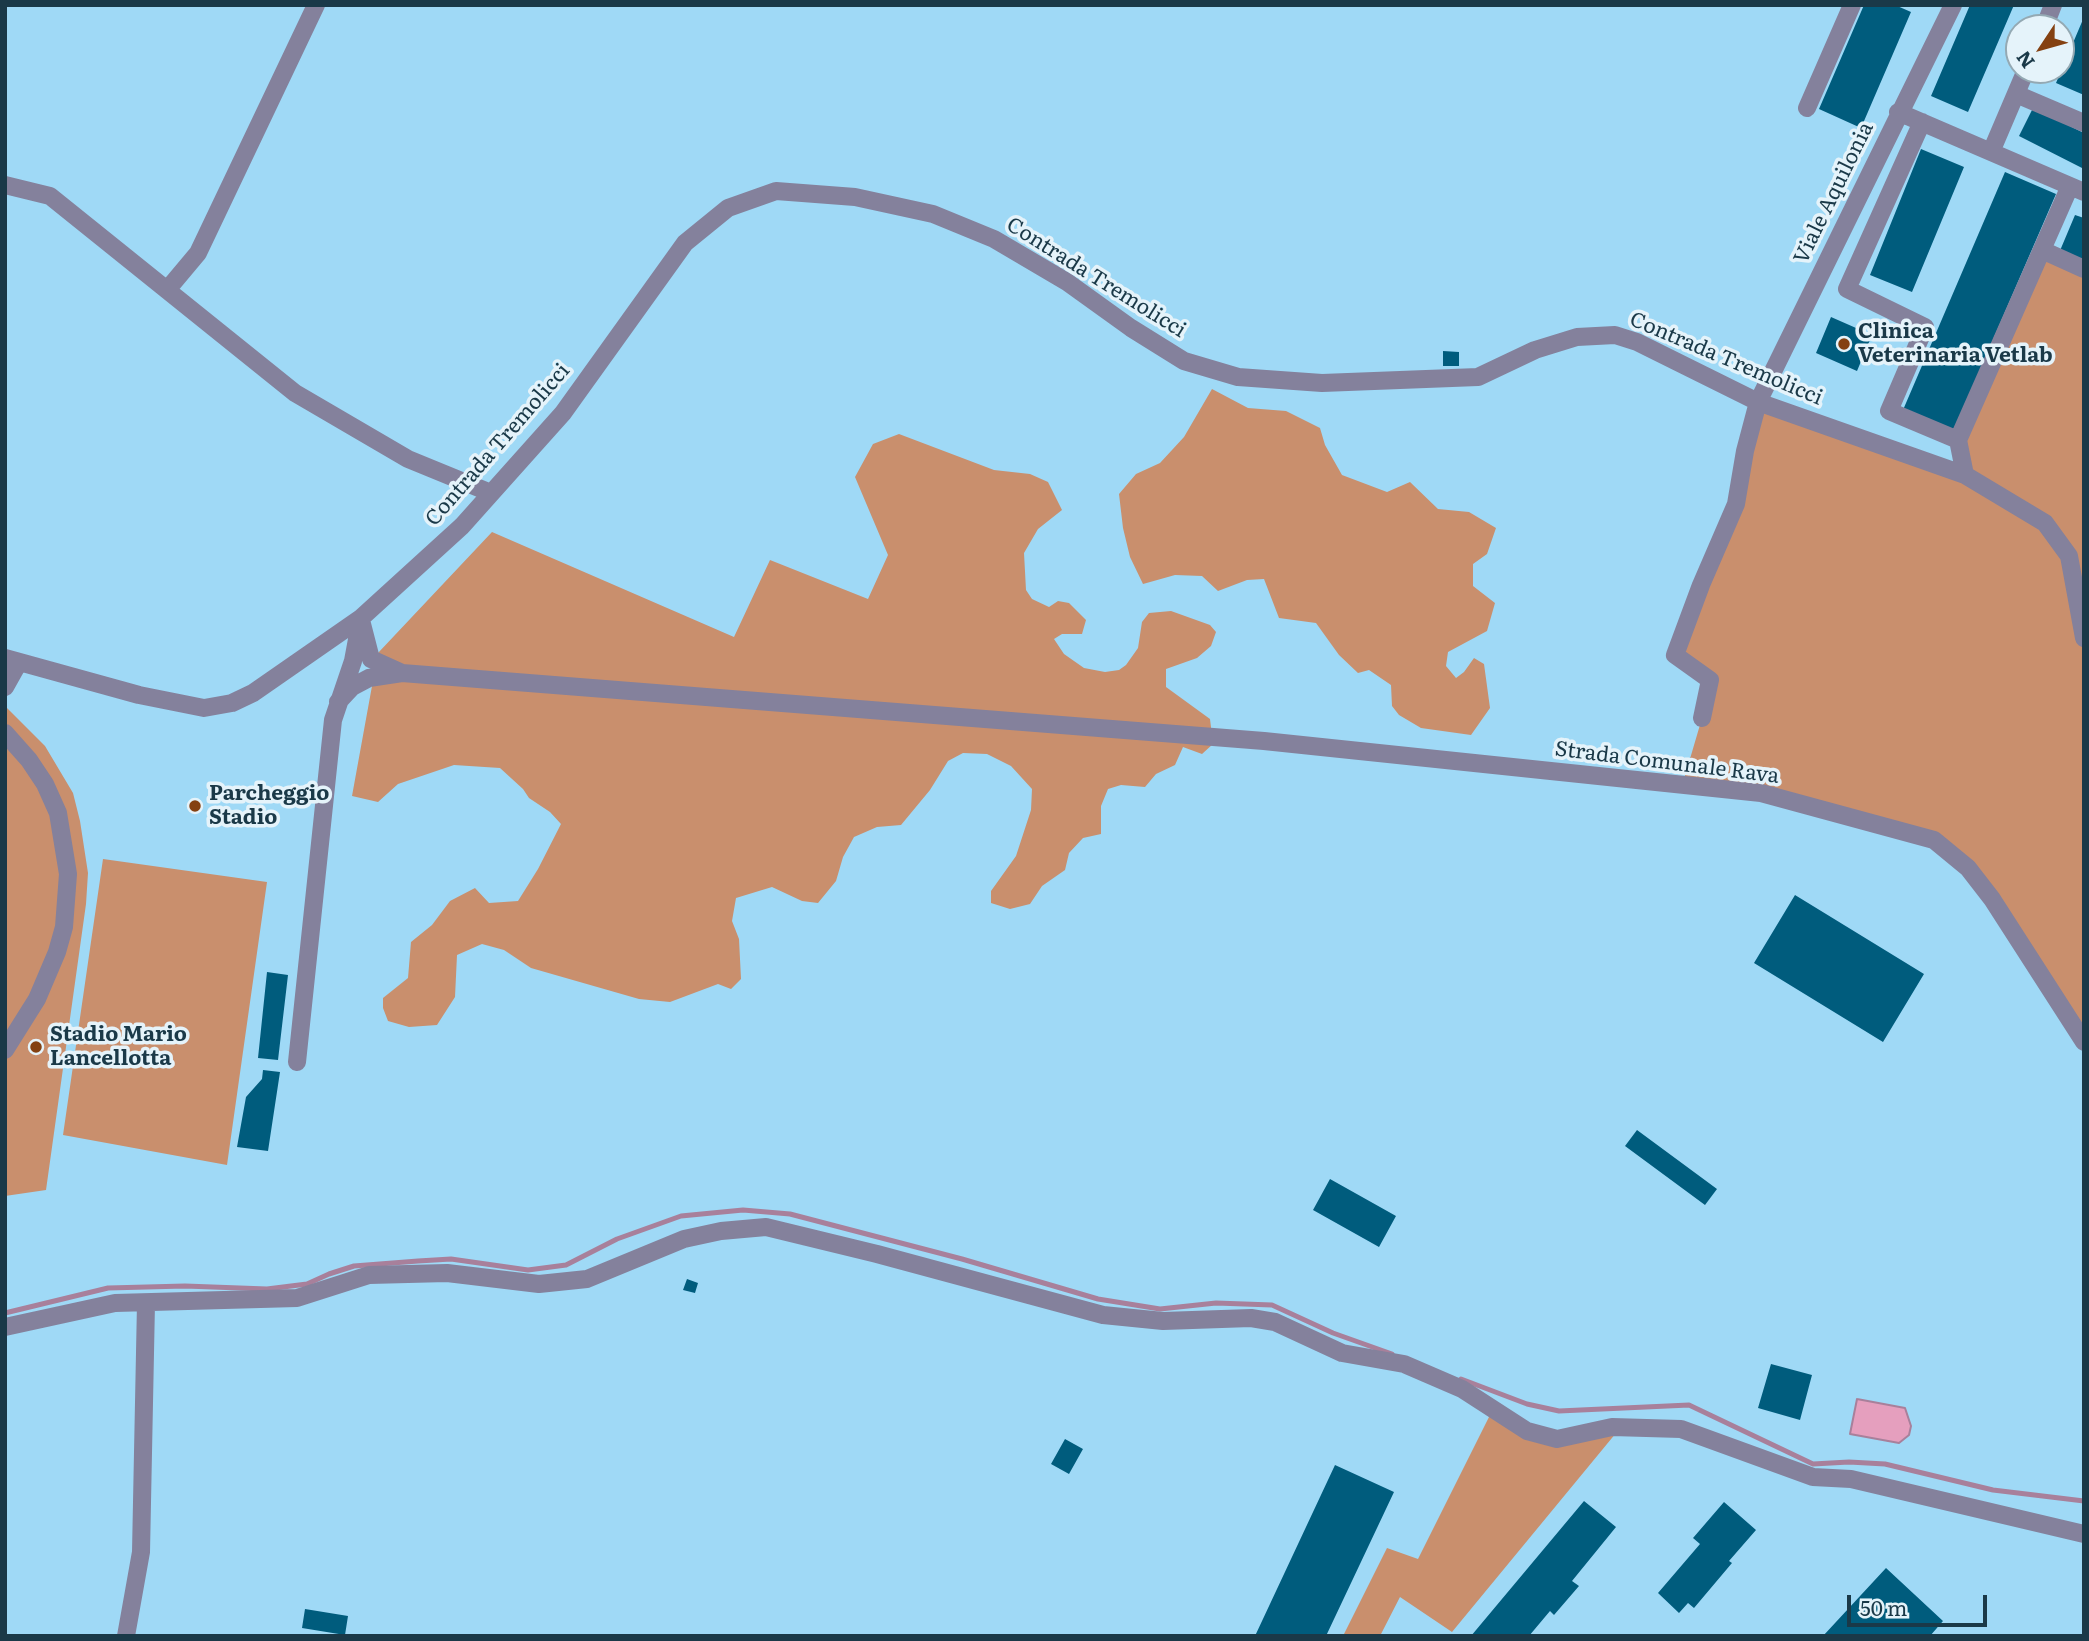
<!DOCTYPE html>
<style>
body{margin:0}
#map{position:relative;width:2089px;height:1641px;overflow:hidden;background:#9fd9f6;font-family:Literata,serif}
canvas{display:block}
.frame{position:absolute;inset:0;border:7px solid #1a3948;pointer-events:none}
.north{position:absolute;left:2005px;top:14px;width:70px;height:70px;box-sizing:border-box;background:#e5f3fa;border:2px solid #94a9b3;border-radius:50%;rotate:234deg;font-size:19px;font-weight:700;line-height:28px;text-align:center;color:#1a3948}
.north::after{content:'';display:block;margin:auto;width:24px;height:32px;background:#844112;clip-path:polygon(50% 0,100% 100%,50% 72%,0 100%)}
.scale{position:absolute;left:1847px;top:1595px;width:140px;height:32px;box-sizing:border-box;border:4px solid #1a3948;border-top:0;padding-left:9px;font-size:21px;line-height:24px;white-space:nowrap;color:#1a3948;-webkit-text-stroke:5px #e5f3fa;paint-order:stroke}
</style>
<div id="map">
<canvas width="2089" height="1641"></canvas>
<div class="frame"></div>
<div class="north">N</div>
<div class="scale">50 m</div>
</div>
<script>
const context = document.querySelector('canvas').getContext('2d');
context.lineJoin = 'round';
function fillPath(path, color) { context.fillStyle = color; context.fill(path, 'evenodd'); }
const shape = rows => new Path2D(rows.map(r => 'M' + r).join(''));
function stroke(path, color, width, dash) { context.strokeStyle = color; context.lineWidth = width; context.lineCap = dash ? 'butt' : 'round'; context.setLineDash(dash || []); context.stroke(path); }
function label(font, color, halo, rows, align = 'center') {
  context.font = font + ' Literata,serif'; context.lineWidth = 7; context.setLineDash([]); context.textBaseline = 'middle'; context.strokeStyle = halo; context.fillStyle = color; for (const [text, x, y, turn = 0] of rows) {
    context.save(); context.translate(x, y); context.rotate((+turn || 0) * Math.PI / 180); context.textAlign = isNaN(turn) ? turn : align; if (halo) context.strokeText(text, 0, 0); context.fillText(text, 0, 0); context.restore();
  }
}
fillPath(shape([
 [2042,250,2084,269,2084,583,2075,589,2084,638,2084,1042,2032,958,1934,840,1883,825,1682,786,1702,718,1710,680,1675,655,1736,504,1758,402,1964,475,1958,440],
 [1212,389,1248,408,1286,411,1320,428,1325,445,1342,475,1387,492,1410,482,1438,509,1469,512,1496,528,1487,554,1473,564,1473,586,1495,603,1487,631,1448,652,1446,666,1456,678,1464,672,1474,658,1484,664,1490,708,1471,735,1421,728,1399,715,1392,706,1391,685,1369,670,1358,673,1339,655,1316,623,1279,618,1264,579,1247,580,1218,591,1202,576,1175,575,1143,584,1130,557,1123,528,1119,494,1136,474,1160,463,1184,437],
 [899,434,994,470,1030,474,1048,482,1062,510,1038,529,1024,553,1026,590,1032,599,1049,607,1058,601,1069,603,1086,620,1082,634,1062,634,1054,639,1064,654,1084,668,1105,672,1119,670,1126,665,1138,648,1142,622,1149,613,1171,611,1210,625,1216,632,1211,646,1197,658,1166,669,1166,687,1210,719,1213,744,1202,754,1183,747,1175,765,1156,774,1145,787,1121,785,1108,789,1101,806,1101,834,1083,838,1069,853,1065,870,1042,886,1030,904,1010,909,991,903,991,891,1016,856,1031,810,1032,789,1011,766,987,754,963,753,948,761,930,790,901,825,877,827,854,837,843,857,836,881,818,903,802,901,772,887,736,898,732,921,739,939,741,979,731,989,718,984,670,1002,639,999,531,968,504,950,482,944,457,955,455,997,437,1025,409,1027,388,1021,383,1008,383,998,408,978,411,942,432,925,450,901,475,888,489,903,518,901,538,869,561,824,550,812,529,798,523,789,500,768,454,765,398,784,378,802,352,796,378,653,492,532,734,637,770,560,868,599,888,555,855,477,873,444],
 [5,706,45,746,73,793,80,821,88,873,86,904,46,1190,5,1196],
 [103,859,267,882,227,1165,63,1135],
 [1493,1409,1556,1439,1621,1427,1452,1632,1400,1597,1380,1636,1343,1636,1387,1548,1418,1559]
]), '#c98f6d');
const water = shape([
 [1857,1399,1905,1408,1911,1426,1909,1435,1899,1443,1850,1434,1857,1399]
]);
fillPath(water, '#e59fbe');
stroke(water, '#a8809b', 2);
stroke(shape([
 [5,1313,108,1288,185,1286,267,1289,307,1284,329,1274,354,1266,418,1261,451,1259,528,1270,566,1265,617,1239,681,1216,743,1210,790,1214,962,1259,1098,1299,1160,1309,1216,1303,1272,1305,1333,1333,1392,1354],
 [1461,1379,1527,1404,1559,1411,1689,1405,1813,1464,1849,1462,1885,1464,1993,1490,2084,1501]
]), '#a8809b', 5);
fillPath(shape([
 [1864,5,1895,5,1911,12,1861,128,1819,109],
 [1970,5,2014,5,1968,112,1931,96],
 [2084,17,2084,95,2056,83],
 [2033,108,2084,133,2084,169,2019,136],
 [1921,149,1964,167,1912,292,1870,275],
 [2005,172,2056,194,1953,432,1903,410],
 [2075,215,2084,218,2084,264,2059,253],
 [1831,317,1872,335,1857,371,1816,353],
 [1443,351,1459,352,1459,366,1443,366],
 [1795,895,1924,974,1883,1042,1754,963],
 [267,972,288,975,278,1060,258,1058],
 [263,1070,280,1072,268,1151,237,1147,246,1097,262,1079],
 [1637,1130,1717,1189,1705,1205,1625,1146],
 [1330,1179,1396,1216,1379,1247,1313,1210],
 [687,1279,698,1283,695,1293,683,1290],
 [1771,1364,1812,1375,1800,1420,1758,1408],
 [1065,1439,1083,1449,1069,1474,1051,1464],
 [1335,1465,1394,1492,1326,1636,1255,1636],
 [1584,1501,1616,1527,1572,1581,1579,1586,1554,1615,1550,1611,1529,1636,1471,1636],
 [1724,1502,1756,1530,1729,1561,1732,1563,1694,1608,1688,1603,1679,1613,1658,1593,1700,1544,1693,1538],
 [1886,1568,1943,1621,1930,1636,1823,1636],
 [305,1609,348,1616,345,1635,302,1628]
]), '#005c7d');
stroke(shape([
 [2044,28,2053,5],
 [2016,94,2084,123],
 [1807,108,1852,5],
 [1898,112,2084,192],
 [1922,122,1847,289,1925,327,1889,411,1958,440],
 [1991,152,2026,70],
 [5,185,50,196,295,393,408,459,491,493],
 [2042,250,2084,269],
 [167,290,198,253,316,5],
 [1965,475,1958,440,2070,186],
 [362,624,371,659,402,673],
 [5,658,139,695,204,708,232,703,253,693,361,618,462,526,563,413,685,243,728,208,776,191,855,197,933,214,994,239,1067,282,1131,328,1184,361,1238,377,1322,383,1478,377,1535,350,1577,337,1615,335,1637,342,1758,402,1965,475,2045,523,2069,556,2084,638],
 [5,687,19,662],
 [338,702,352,687,369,678,402,673,1264,741,1761,793,1934,840,1968,868,1992,899,2084,1042],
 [1702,718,1710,680,1675,655,1701,585,1736,504,1745,451,1758,402,1953,5],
 [5,733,29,760,45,784,58,813,68,874,64,927,57,952,37,999,5,1050],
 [297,1062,333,720,353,661,361,618],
 [5,1327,115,1303,297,1298,369,1275,447,1273,539,1284,587,1279,684,1239,721,1231,766,1227,877,1254,1103,1315,1163,1321,1251,1318,1275,1322,1342,1353,1404,1364,1462,1389,1527,1431,1557,1439,1612,1427,1681,1429,1813,1477,1851,1479,2084,1534],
 [126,1636,141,1552,146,1303]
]), '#84819c', 18);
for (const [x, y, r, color] of [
 [1844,344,7,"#844112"],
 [195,806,7,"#844112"],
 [36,1047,7,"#844112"]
]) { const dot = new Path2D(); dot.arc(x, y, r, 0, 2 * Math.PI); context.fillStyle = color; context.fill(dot); stroke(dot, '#e5f3fa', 2.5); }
label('21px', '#1a3948', '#e5f3fa', [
 ["Viale Aquilonia",1834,193,-64],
 ["Contrada Tremolicci",1096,278,32],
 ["Contrada Tremolicci",1726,359,23],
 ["Contrada Tremolicci",498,445,-49],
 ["Strada Comunale Rava",1667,763,7]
]);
label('bold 21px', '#1a3948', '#e5f3fa', [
 ["Clinica",1858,332],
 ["Veterinaria Vetlab",1858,356],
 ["Parcheggio",209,794],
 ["Stadio",209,818],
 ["Stadio Mario",50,1035],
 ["Lancellotta",50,1059]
], 'left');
</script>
